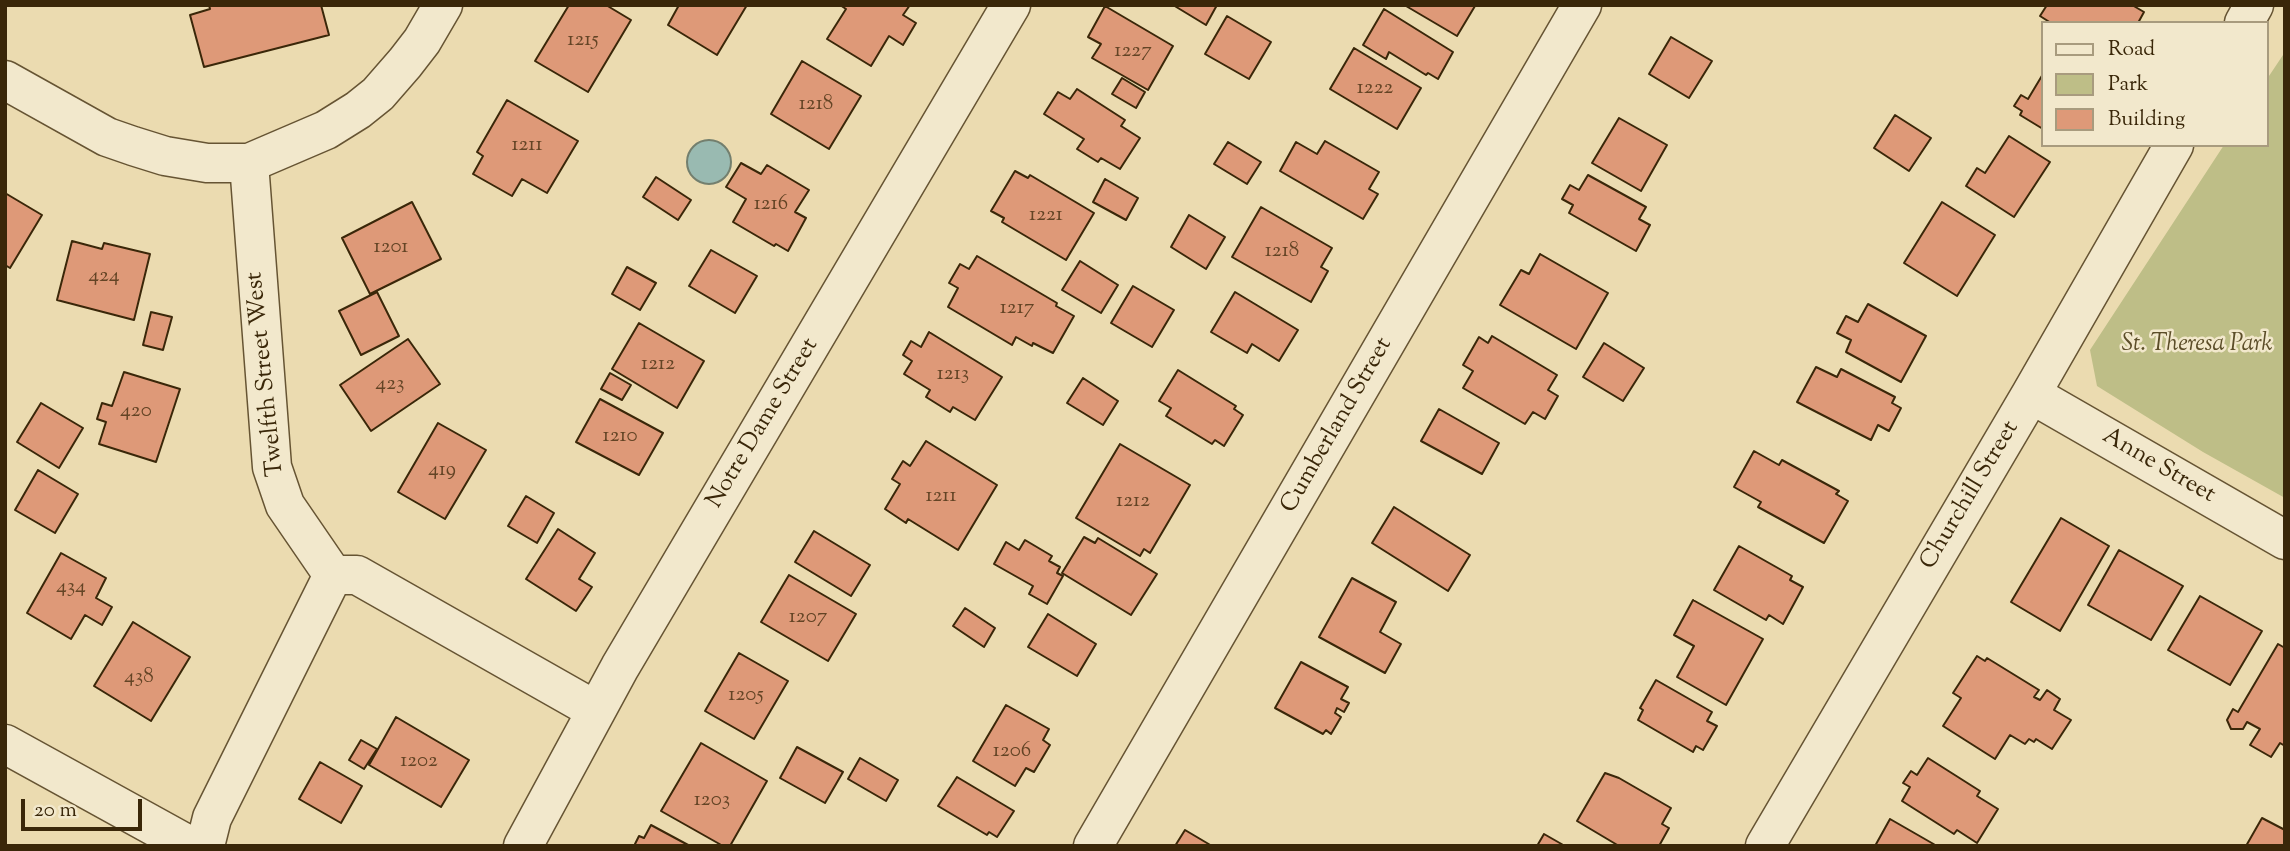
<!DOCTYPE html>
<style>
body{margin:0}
#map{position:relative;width:2290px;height:851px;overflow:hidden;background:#ebdbb0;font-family:"Sorts Mill Goudy",serif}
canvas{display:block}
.frame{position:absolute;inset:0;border:7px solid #3a2709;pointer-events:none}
.legend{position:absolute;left:2041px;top:21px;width:228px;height:126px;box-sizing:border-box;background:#f2e8cc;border:2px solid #a89b7e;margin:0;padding:9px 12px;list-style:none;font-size:21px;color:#3a2709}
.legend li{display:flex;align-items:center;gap:14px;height:35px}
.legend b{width:35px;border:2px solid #a89b7e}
.scale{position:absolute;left:21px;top:799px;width:121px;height:32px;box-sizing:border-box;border:4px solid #3a2709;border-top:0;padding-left:9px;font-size:21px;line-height:24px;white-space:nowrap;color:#3a2709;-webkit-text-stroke:5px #f2e8cc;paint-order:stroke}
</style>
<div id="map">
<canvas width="2290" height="851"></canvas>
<div class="frame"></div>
<ul class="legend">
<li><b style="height:9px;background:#f2e8cc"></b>Road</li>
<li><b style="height:19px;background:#bebe87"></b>Park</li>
<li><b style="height:19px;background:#de9978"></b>Building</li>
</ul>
<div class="scale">20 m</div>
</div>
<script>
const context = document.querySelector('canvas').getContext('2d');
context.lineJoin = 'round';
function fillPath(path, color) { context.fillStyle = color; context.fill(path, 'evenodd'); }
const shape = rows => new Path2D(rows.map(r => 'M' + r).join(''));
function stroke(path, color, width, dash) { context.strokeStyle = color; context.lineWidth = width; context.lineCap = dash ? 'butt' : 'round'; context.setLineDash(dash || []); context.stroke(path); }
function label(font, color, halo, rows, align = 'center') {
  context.font = font + ' "Sorts Mill Goudy",serif'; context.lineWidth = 5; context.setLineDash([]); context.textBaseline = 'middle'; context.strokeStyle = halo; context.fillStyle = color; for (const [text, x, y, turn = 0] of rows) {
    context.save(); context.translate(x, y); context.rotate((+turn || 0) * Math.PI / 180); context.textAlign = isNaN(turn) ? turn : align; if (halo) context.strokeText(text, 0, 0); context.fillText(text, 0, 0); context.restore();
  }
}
fillPath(shape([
 [2285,52,2285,498,2203,452,2097,386,2090,350,2224,145,2267,145,2267,79]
]), '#bebe87');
const water = shape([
 '687 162a22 22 0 1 1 44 0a22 22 0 1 1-44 0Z'
]);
fillPath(water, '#99bab1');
stroke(water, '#737f6e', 2);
const building = shape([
 [209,5,321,5,329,35,204,67,190,15,210,9,209,5],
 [569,5,606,5,631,20,588,92,535,61,569,5],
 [679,5,747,5,717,55,668,25,679,5],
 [840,5,910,5,903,15,916,23,903,45,889,36,871,66,827,39,846,9,840,5],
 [1173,5,1217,5,1206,25,1173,5],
 [1473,5,1475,6,1457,36,1406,6,1473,5],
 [2047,5,2132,5,2144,12,2138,23,2051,23,2040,16,2047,5],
 [1105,6,1173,46,1148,90,1092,58,1101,44,1088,37,1105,6],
 [1384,9,1453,52,1438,79,1428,73,1426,75,1389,52,1386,59,1363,45,1384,9],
 [1227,16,1271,42,1249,79,1205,54,1227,16],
 [1671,37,1712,61,1689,98,1649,74,1671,37],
 [1354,48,1421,88,1397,129,1330,89,1354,48],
 [802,61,861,96,829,149,771,114,802,61],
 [2043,74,2043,129,2020,115,2022,111,2014,106,2021,95,2028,99,2043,74],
 [1122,78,1145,92,1136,108,1112,94,1122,78],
 [1077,89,1125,120,1121,126,1140,138,1120,169,1101,158,1098,162,1077,149,1084,139,1044,114,1058,92,1070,99,1077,89],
 [507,100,578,141,547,193,522,179,512,196,473,174,483,156,477,152,507,100],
 [1895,115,1931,138,1909,171,1874,148,1895,115],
 [1619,118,1667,145,1641,191,1592,163,1619,118],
 [2009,136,2050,162,2014,217,1966,186,1977,168,1985,173,2009,136],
 [1325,141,1379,172,1369,189,1378,194,1363,219,1280,171,1296,142,1317,154,1325,141],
 [1228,142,1261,162,1247,184,1214,164,1228,142],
 [741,163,761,174,767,165,809,190,795,212,806,218,788,251,776,244,774,246,733,222,746,199,726,187,741,163],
 [1015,171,1028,178,1030,175,1094,213,1066,260,1002,222,1004,218,991,211,1015,171],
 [1588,175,1646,207,1639,219,1650,225,1636,251,1569,213,1573,205,1562,199,1570,185,1579,190,1588,175],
 [656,177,691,200,678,220,643,197,656,177],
 [1105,179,1138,198,1126,220,1093,202,1105,179],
 [5,193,42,215,10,268,5,265,5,193],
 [412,202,441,259,370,294,342,238,412,202],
 [1942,202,1995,235,1957,296,1904,263,1942,202],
 [1261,207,1332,248,1321,267,1328,271,1311,302,1232,257,1261,207],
 [1189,215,1225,237,1206,269,1171,247,1189,215],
 [72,241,102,249,104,243,150,254,134,320,57,300,72,241],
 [711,250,757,276,735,313,689,286,711,250],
 [1540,254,1608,293,1576,349,1500,305,1521,270,1529,274,1540,254],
 [977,256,1057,303,1056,306,1074,316,1053,353,1033,343,1032,346,1016,337,1012,345,948,307,958,288,949,283,960,264,969,269,977,256],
 [1080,261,1118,285,1101,313,1062,290,1080,261],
 [627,267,656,283,640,310,612,294,627,267],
 [1133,286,1174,310,1152,347,1111,323,1133,286],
 [377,292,399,336,361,355,339,311,377,292],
 [1235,292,1298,330,1279,361,1252,344,1247,353,1211,332,1235,292],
 [1868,304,1926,336,1901,382,1846,352,1851,340,1837,333,1846,316,1858,322,1868,304],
 [151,312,172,317,163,350,143,345,151,312],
 [639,323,704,361,677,408,612,369,639,323],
 [929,332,1002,377,975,420,953,407,950,412,926,397,930,390,904,374,912,361,903,355,911,341,921,347,929,332],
 [1492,336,1557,375,1548,390,1558,396,1545,419,1533,412,1525,424,1463,388,1473,371,1463,365,1479,337,1488,343,1492,336],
 [408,339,440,384,371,431,340,385,408,339],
 [1604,343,1644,368,1623,401,1583,377,1604,343],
 [1816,367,1837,377,1841,369,1895,397,1892,403,1901,408,1889,431,1878,425,1871,440,1797,402,1816,367],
 [1178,370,1236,406,1234,409,1243,415,1224,446,1215,440,1212,444,1166,416,1171,408,1159,401,1178,370],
 [124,372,180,389,156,462,99,444,106,422,97,419,102,403,112,406,124,372],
 [610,373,631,385,622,400,601,389,610,373],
 [1083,378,1118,401,1103,425,1067,403,1083,378],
 [600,399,663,433,639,475,576,442,600,399],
 [41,403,83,428,59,468,17,442,41,403],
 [1439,409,1499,443,1482,474,1421,441,1439,409],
 [438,423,486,450,445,519,398,492,438,423],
 [926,441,997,485,958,550,908,519,906,523,885,509,900,484,892,479,903,461,910,466,926,441],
 [1120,444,1190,485,1150,553,1144,549,1140,556,1076,518,1120,444],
 [1754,451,1779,465,1782,460,1839,491,1836,494,1848,501,1824,543,1758,507,1761,502,1734,487,1754,451],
 [38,470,78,494,55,533,15,510,38,470],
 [526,496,554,513,537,543,508,526,526,496],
 [1394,507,1470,555,1448,591,1372,543,1394,507],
 [2061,518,2109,546,2060,631,2011,602,2061,518],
 [558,529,595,553,579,579,592,587,576,611,526,579,558,529],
 [814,531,870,565,851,596,795,562,814,531],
 [1084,537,1095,543,1098,538,1157,574,1131,615,1062,573,1084,537],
 [1025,540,1052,556,1049,561,1060,567,1057,573,1063,576,1047,604,1029,594,1033,586,994,564,1006,542,1019,550,1025,540],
 [1739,546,1792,576,1790,580,1803,587,1783,624,1769,615,1766,620,1714,590,1739,546],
 [2119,550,2183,586,2151,640,2088,605,2119,550],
 [61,553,106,578,96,598,112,607,102,625,85,615,71,639,27,613,61,553],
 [789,575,856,614,828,661,761,622,789,575],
 [1352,578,1396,602,1380,632,1401,644,1385,673,1319,637,1352,578],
 [2200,596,2262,631,2230,685,2168,650,2200,596],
 [1693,600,1763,639,1726,705,1677,677,1694,646,1674,635,1693,600],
 [965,608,995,628,984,647,953,626,965,608],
 [1048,614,1096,644,1077,676,1028,647,1048,614],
 [133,622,190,657,151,721,94,686,133,622],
 [2278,644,2285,648,2285,746,2280,743,2271,757,2250,745,2260,729,2247,722,2243,729,2231,729,2227,720,2233,709,2238,712,2278,644],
 [739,653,788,681,754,739,705,711,739,653],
 [1977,656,1985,661,1987,658,2039,690,2034,697,2040,700,2047,690,2060,699,2054,710,2071,720,2052,749,2036,739,2034,742,2029,739,2025,744,2010,735,1995,759,1943,726,1961,698,1953,693,1977,656],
 [1301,662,1348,687,1341,699,1349,703,1344,712,1337,708,1335,713,1341,717,1331,734,1326,730,1323,734,1275,708,1301,662],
 [1656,680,1712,712,1707,721,1717,726,1703,750,1696,746,1693,752,1638,720,1643,710,1640,708,1656,680],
 [1006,705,1049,729,1043,740,1050,745,1034,772,1026,768,1015,786,973,761,1006,705],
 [396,717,469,760,441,807,369,765,396,717],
 [361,740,377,749,364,769,349,760,361,740],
 [701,743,767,781,730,846,723,846,661,811,701,743],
 [797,747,843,772,825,803,780,778,797,747],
 [860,758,898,780,886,801,848,779,860,758],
 [1928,758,1980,791,1977,796,1998,809,1977,843,1957,830,1954,834,1902,801,1910,787,1903,783,1911,771,1917,775,1928,758],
 [320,762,362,786,341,823,299,799,320,762],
 [1605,773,1619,778,1671,808,1662,824,1669,828,1659,846,1619,846,1577,821,1605,773],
 [957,777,1014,811,997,837,989,832,987,835,938,806,957,777],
 [2262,818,2285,830,2285,846,2246,846,2262,818],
 [1890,819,1937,846,1875,846,1890,819],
 [651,825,690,846,634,846,639,836,644,838,651,825],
 [1185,830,1212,846,1175,846,1185,830],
 [1544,834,1565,846,1537,846,1544,834]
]);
fillPath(building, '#de9978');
stroke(building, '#3a2709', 2);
const minor = shape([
 [2244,23,2254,5],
 [5,80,107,137,133,146,165,156,207,163,249,163,326,130,358,110,378,94,405,63,422,41,443,5],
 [249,163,272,467,285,505,333,575],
 [2031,394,2285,540],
 [333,575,357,575,595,710],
 [5,744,190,846],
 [205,846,212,818,333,575],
 [523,846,620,667,1011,5],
 [1093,846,1582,5],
 [1765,846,2031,394,2174,145]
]);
stroke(minor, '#665433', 41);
stroke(minor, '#f2e8cc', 38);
label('21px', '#634425', null, [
 ["1215",583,41],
 ["1227",1133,52],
 ["1222",1375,89],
 ["1218",816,105],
 ["1211",527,146],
 ["1216",771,205],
 ["1221",1046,216],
 ["1201",391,248],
 ["1218",1282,252],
 ["424",104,277],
 ["1217",1017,309],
 ["1212",658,365],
 ["1213",953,375],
 ["423",390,385],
 ["420",136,412],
 ["1210",620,437],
 ["419",442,471],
 ["1211",941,497],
 ["1212",1133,502],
 ["434",71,588],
 ["1207",808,618],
 ["438",139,678],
 ["1205",746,696],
 ["1206",1012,752],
 ["1202",419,762],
 ["1203",712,801]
]);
label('italic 24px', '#5b4d28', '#f2e8cc', [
 ["St. Theresa Park",2197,346]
]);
label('24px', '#3a2709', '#f2e8cc', [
 ["Twelfth Street West",267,374,-96],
 ["Notre Dame Street",764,424,-59],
 ["Cumberland Street",1338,426,-60],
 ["Anne Street",2158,467,30],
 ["Churchill Street",1971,496,-59]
]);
</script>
